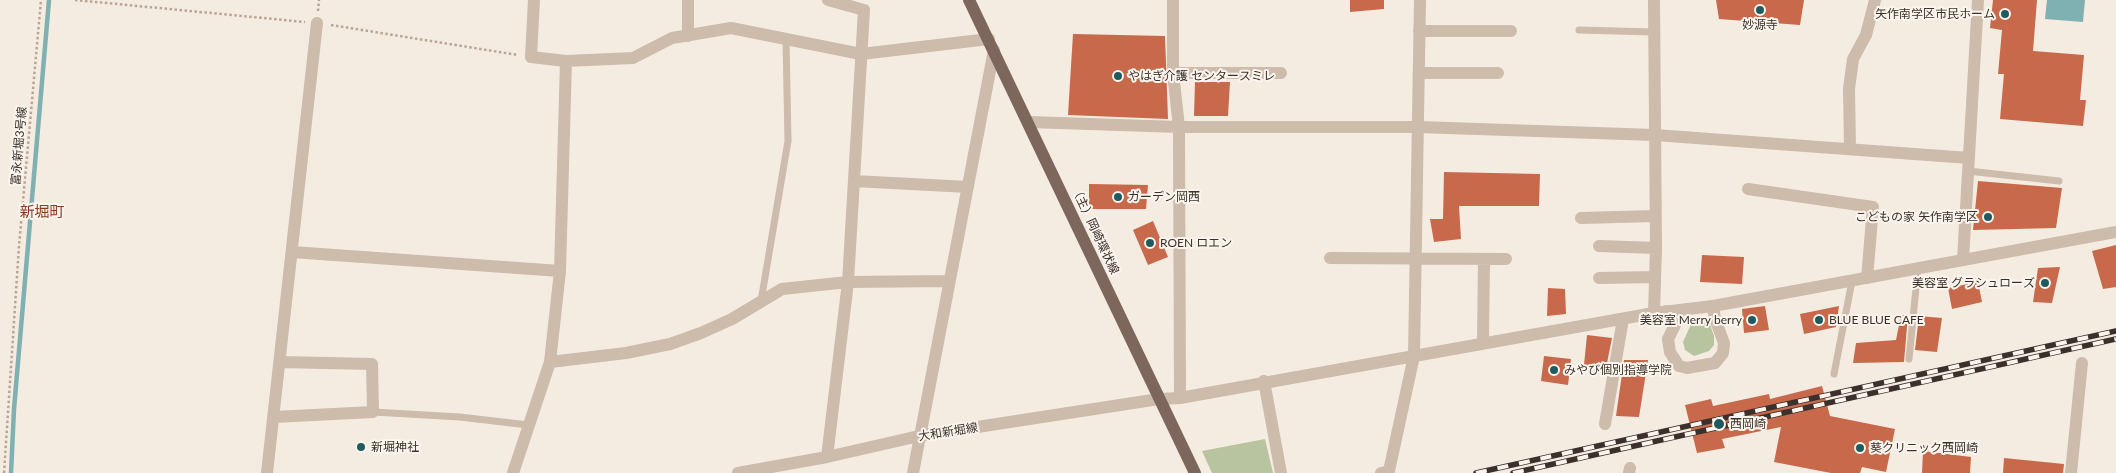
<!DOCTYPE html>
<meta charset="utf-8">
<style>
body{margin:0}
canvas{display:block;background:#f4ebe1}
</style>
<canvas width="2116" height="473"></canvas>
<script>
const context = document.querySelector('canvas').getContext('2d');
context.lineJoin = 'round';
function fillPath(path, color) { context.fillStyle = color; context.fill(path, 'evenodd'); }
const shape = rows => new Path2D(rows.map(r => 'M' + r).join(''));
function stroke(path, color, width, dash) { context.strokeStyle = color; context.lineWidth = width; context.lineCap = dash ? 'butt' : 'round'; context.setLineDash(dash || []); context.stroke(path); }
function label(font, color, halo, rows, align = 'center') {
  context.font = font + ' Lato,"Noto Sans JP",sans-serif'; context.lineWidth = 4; context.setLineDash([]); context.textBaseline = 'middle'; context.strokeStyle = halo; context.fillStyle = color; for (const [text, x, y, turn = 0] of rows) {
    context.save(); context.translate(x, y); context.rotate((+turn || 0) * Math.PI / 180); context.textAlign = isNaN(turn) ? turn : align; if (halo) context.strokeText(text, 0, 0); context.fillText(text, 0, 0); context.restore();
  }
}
fillPath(shape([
 [1702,317,1708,319,1714,336,1714,345,1709,351,1694,356,1685,350,1683,342,1692,322],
 [1265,439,1273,473,1212,473,1202,451]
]), '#b8c4a0');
fillPath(shape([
 [2047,0,2085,0,2083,22,2045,19]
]), '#7fb0b2');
stroke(shape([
 [11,473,14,409,49,0]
]), '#7fb0b2', 4.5);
fillPath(shape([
 [1350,0,1384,0,1384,9,1350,12],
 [1716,0,1804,0,1800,25,1719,19],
 [1993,0,2037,0,2033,51,2084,55,2080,100,2086,100,2083,126,2000,119,2004,74,1998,74,2002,30,1990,28],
 [1073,34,1165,36,1168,119,1068,115],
 [1195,82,1230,82,1228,116,1194,116],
 [1444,172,1540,174,1539,206,1459,206,1461,239,1434,242,1430,219,1443,219],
 [1978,181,2062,188,2056,228,1973,230],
 [1089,184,1148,185,1146,209,1089,209],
 [1153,221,1168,257,1148,265,1133,230],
 [2116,245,2116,287,2103,289,2092,251],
 [1702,255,1744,257,1742,284,1700,282],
 [2060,267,2052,303,2033,302,2038,268],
 [1978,282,1982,302,1952,309,1948,288],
 [1548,288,1565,289,1566,314,1547,316],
 [1765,306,1769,330,1744,333,1742,309],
 [1839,306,1836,327,1804,334,1800,314],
 [1901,315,1908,315,1904,362,1853,363,1856,343,1896,340],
 [1919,316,1942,318,1937,352,1915,350],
 [1587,335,1612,338,1606,368,1584,365],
 [1544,356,1571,359,1568,385,1541,381],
 [1624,360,1648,360,1639,417,1616,416],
 [1822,386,1830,416,1895,429,1886,472,1862,467,1860,473,1831,473,1774,462,1781,427,1722,439,1725,448,1697,453,1685,405,1711,399,1713,406,1769,394,1770,399],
 [1923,451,1971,457,1970,473,1922,473],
 [2004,458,2064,464,2063,473,2003,473]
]), '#c8694b');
stroke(shape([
 [75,0,305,22],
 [318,11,319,0],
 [331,25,518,55],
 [4,473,19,246,41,0]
]), '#b9a596', 2.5, [2.5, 2.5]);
stroke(shape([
 [1579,30,1653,32],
 [1968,171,2059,181],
 [761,301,788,141,786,39],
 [1909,359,1918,268],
 [1834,374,1852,281],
 [373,412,460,417,528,425]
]), '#cdbbac', 7);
stroke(shape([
 [534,0,531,57,566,61,633,58,672,38,731,28,861,54,989,39],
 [1173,0,1173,73,1179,127,1418,127,1655,135,1969,158],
 [1419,31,1511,31],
 [688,36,688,0],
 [1173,73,1281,73],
 [1419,73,1498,73],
 [1029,122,1179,127,1180,398],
 [1850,148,1849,89,1853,59,1866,35,1875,0],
 [854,181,968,187],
 [1748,189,1873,207,1867,278],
 [1581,218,1655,216],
 [1599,246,1656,248],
 [292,252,560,271],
 [1330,258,1506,259],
 [1963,260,1978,0],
 [1599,278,1655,277],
 [1666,311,1675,325,1668,339,1670,352,1679,366,1687,368,1715,363,1723,353,1724,343,1715,319,1713,306],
 [1654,313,1656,248,1654,0],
 [1483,342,1484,259],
 [550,362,626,353,670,344,701,333,732,319,782,289,848,282,949,281],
 [1264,381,1281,473],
 [274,417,373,412,372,364,280,362],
 [1605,424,1623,319],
 [827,457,848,282,864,10,828,0],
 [267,473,317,23],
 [513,473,550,362,560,271,566,61],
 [738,473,827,457,919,436,1159,399],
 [913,473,994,50],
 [1381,473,1389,471,1414,356,1420,0],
 [1629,473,1630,468],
 [2071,473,2082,363]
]), '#cdbbac', 12);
stroke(shape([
 [1159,399,1180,398,1654,313,1713,306,2116,232]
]), '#cdbbac', 12);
stroke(shape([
 [969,0,1195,473]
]), '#7d675c', 12);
const rail = shape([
 [1476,473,2116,331],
 [1513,473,2116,339]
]);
stroke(rail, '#3b302b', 5.5);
stroke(rail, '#fbf5ee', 4, [11]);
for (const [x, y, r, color] of [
 [1760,10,5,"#1f5a5e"],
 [2005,14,5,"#1f5a5e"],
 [1118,76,5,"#1f5a5e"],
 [1118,197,5,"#1f5a5e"],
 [1988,217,5,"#1f5a5e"],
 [1150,243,5,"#1f5a5e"],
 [2045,283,5,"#1f5a5e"],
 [1752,320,5,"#1f5a5e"],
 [1819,320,5,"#1f5a5e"],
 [1554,370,5,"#1f5a5e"],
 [1719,424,6,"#1f5a5e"],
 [361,447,5,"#1f5a5e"],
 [1860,448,5,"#1f5a5e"]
]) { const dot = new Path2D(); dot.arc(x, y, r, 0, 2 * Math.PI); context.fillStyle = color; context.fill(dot); stroke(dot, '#fbf5ee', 2); }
label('12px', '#3b302b', '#fbf5ee', [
 ["矢作南学区市民ホーム",1995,14,"right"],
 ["妙源寺",1760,25,"center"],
 ["やはぎ介護 センタースミレ",1128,76],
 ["ガーデン岡西",1128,197],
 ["こどもの家 矢作南学区",1978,217,"right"],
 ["ROEN ロエン",1160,243],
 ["美容室 グラシュローズ",2035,283,"right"],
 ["美容室 Merry berry",1742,320,"right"],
 ["BLUE BLUE CAFE",1829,320],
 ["みやび個別指導学院",1564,370],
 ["西岡崎",1730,424],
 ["新堀神社",371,447],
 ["葵クリニック西岡崎",1870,448]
], 'left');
label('12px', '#3b302b', '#fbf5ee', [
 ["富永新堀3号線",19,146,-85],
 ["（主）岡崎環状線",1095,230,65],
 ["大和新堀線",948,432,-9]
]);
label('15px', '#8c3b22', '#fbf5ee', [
 ["新堀町",42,212]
]);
</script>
